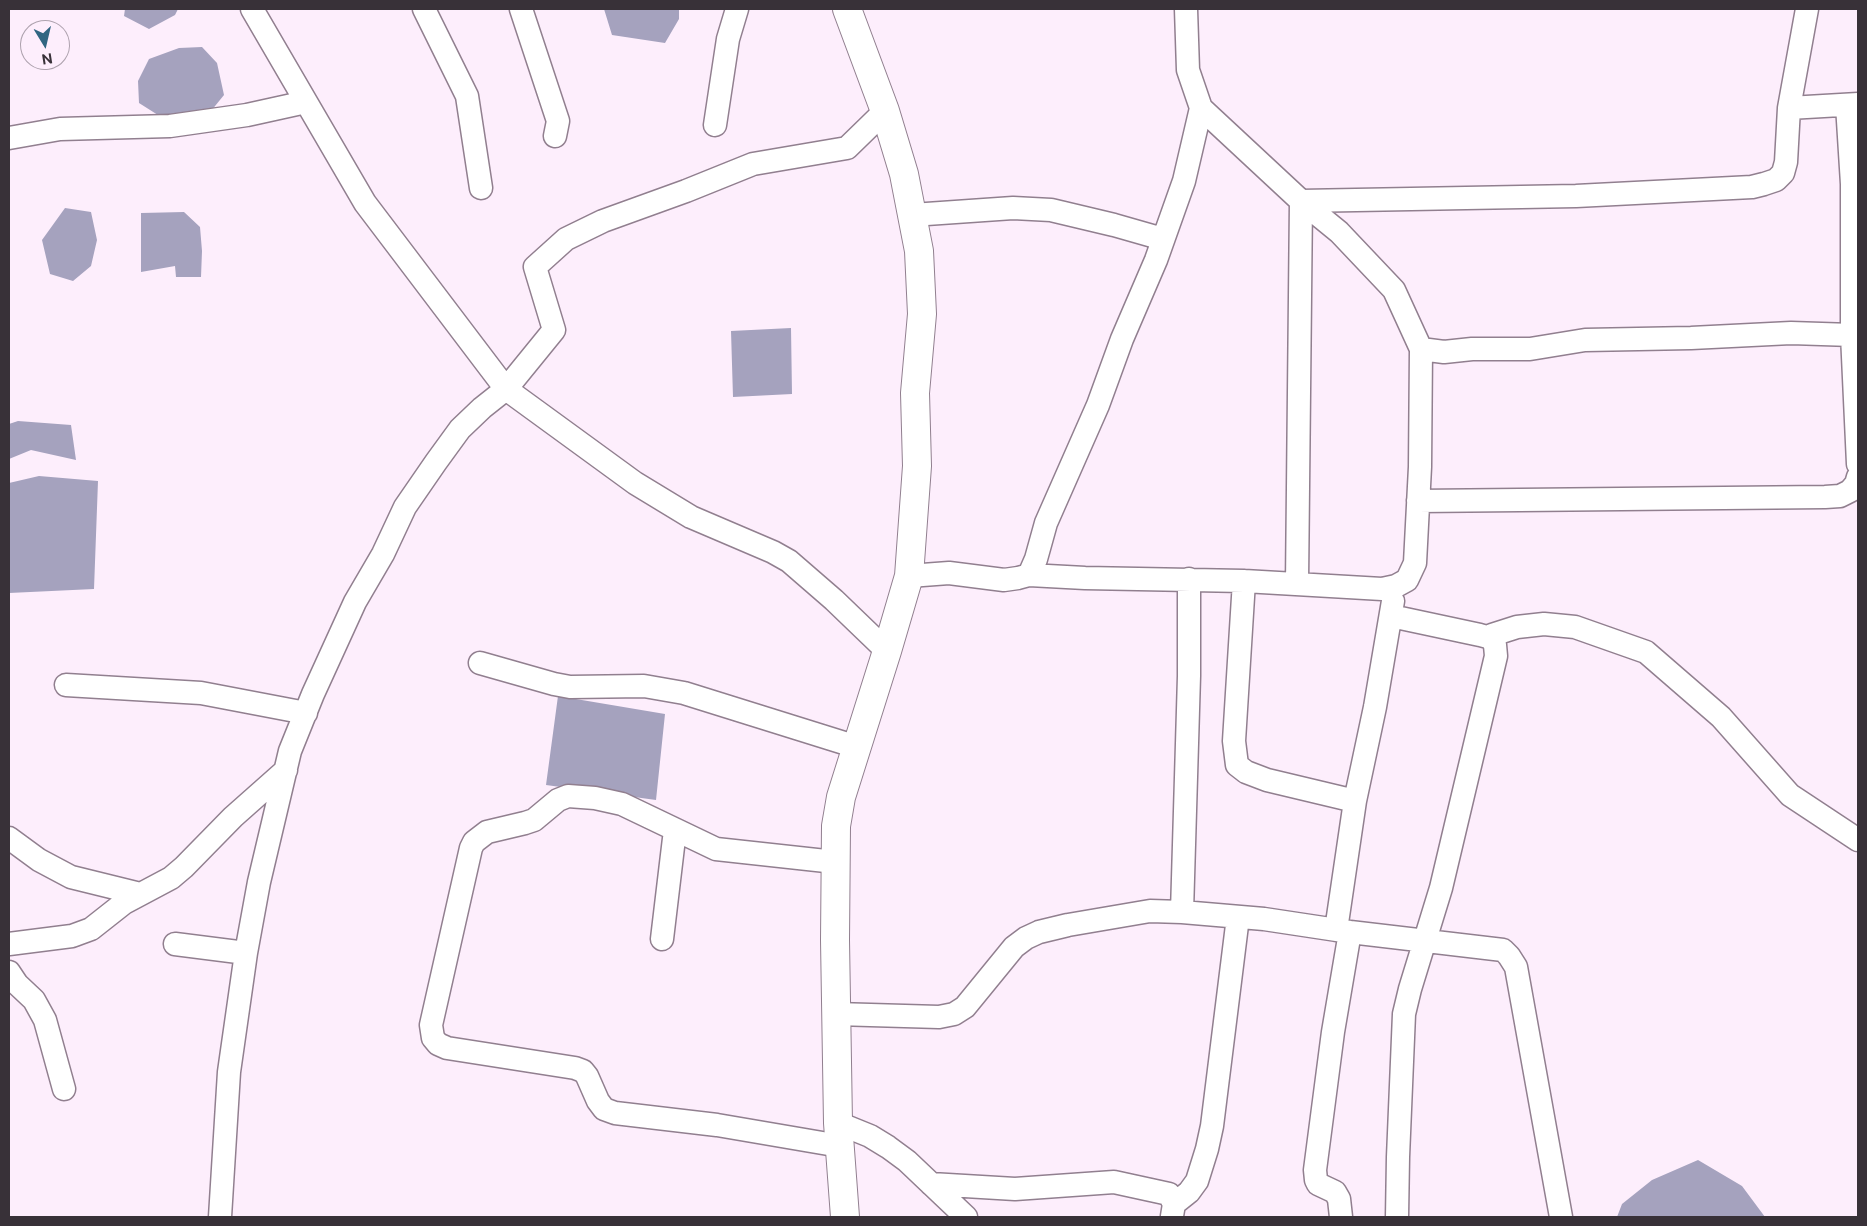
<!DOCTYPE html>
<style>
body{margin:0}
#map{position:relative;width:1867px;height:1226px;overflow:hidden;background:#fdeefc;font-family:"Public Sans",sans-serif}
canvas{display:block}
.frame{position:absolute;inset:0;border:10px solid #383138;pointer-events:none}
.north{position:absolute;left:20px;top:20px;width:50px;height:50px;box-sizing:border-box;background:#fdeefc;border:1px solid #aea2ae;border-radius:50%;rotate:171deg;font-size:14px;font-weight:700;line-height:20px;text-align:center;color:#383138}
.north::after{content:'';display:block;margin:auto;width:18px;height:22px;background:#316682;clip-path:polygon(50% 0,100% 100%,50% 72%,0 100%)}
</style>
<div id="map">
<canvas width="1867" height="1226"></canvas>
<div class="frame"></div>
<div class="north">N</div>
</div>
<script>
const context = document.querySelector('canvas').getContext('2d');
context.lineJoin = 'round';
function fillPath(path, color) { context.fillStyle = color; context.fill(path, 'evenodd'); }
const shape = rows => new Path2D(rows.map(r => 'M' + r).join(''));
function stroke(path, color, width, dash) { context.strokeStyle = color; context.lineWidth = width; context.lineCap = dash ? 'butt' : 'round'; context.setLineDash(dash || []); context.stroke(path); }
fillPath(shape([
 [125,9,178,9,175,15,149,29,124,16],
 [604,9,679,9,679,19,665,43,612,35],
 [202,47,217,63,224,95,211,111,169,122,139,103,138,81,149,59,179,48],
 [65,208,91,212,97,240,91,266,73,281,50,274,42,240],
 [184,212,200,227,202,251,201,277,176,277,175,266,141,272,141,213],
 [791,328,792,394,733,397,731,331],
 [18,421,71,425,76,460,31,450,9,459,9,424],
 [39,476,98,481,94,589,9,593,9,483],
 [558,696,665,714,656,800,546,785],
 [1698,1160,1742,1186,1765,1217,1617,1217,1622,1204,1652,1180]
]), '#a5a2be');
const minor = shape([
 [252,9,365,203,506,389,635,483,691,517,773,552,789,561,834,600,887,651],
 [424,9,467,96,481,188],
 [521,9,558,121,555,136],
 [1847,105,1852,184,1852,335,1858,464],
 [1789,108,1858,104],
 [715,125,728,39,737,9],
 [9,138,60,129,170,126,247,115,306,102],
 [1301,201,1576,196,1752,187,1764,184,1776,180,1783,173,1786,162,1789,108,1807,9],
 [912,215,1013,208,1051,210,1114,225,1163,239],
 [1421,349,1444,352,1472,349,1530,349,1585,340,1691,338,1791,333,1852,335],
 [1418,501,1825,497,1840,496,1850,491,1856,484,1858,477],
 [1029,575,1085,578,1244,581,1382,589,1396,586,1407,580,1415,563,1420,467,1421,349,1394,290,1339,232,1301,201,1201,108],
 [909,576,949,573,1004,580,1018,578,1029,575,1036,559,1046,523,1098,405,1122,339,1156,260,1184,181,1201,108,1188,70,1186,9],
 [1244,581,1234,741,1237,765,1246,772,1267,780,1355,801],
 [1297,583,1301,201],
 [1391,616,1480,635,1491,638,1495,645,1496,656,1441,888,1410,989,1404,1014,1398,1157,1397,1217],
 [1491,638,1492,635,1517,627,1544,624,1575,627,1646,652,1721,717,1790,795,1858,840],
 [480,663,554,684,570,687,644,686,684,693,857,747],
 [66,685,201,693,306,713],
 [9,838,39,860,71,877,140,894],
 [835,862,716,849,622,804,595,798,568,796,558,800,534,820,525,823,487,832,474,842,471,848,431,1025,433,1038,438,1044,447,1048,575,1068,583,1071,587,1076,598,1101,604,1109,615,1113,717,1125,840,1146],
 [1182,912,1189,676,1189,579],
 [1336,930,1355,801,1375,707,1393,601],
 [662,939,675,830],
 [9,944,72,936,91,929,124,903,171,878,184,867,233,817,286,770],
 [175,944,246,953],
 [9,972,17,984,34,1000,45,1020,64,1089],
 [836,1014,939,1017,954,1014,965,1007,1014,947,1026,938,1039,932,1068,925,1150,911,1182,912,1264,919,1350,932,1503,950,1509,956,1516,967,1561,1217],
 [838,1123,870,1136,888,1147,907,1161,966,1217],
 [931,1184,1015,1189,1114,1182,1169,1194,1174,1204,1172,1216],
 [1174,1204,1189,1192,1197,1181,1207,1149,1212,1126,1238,917],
 [220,1217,229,1072,246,953,259,882,290,751,313,694,355,602,383,554,405,507,436,462,460,429,482,408,506,389,554,330,535,267,566,239,603,221,686,191,753,164,847,148,885,111],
 [1341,1217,1339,1199,1335,1192,1318,1184,1316,1180,1315,1170,1333,1032,1350,932]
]);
const major = shape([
 [845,1217,838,1123,835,940,836,826,841,797,887,651,909,576,917,466,915,393,922,314,919,251,904,174,885,111,847,9]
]);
stroke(minor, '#917f8f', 25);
stroke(major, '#917f8f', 30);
stroke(minor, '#fff', 22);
stroke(major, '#fff', 28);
</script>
